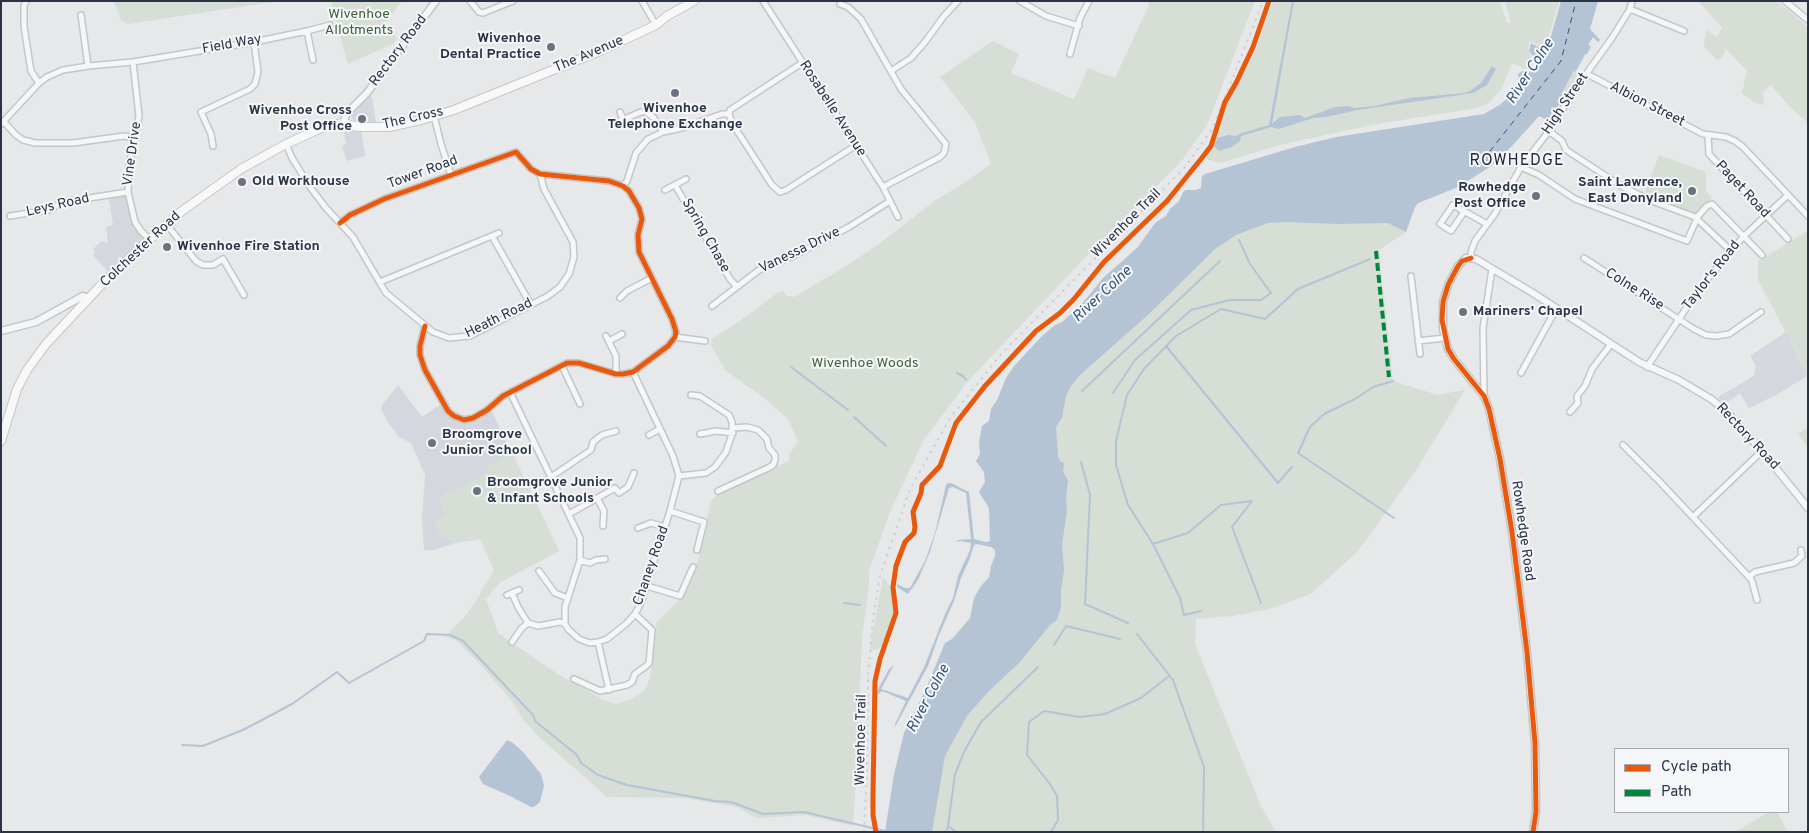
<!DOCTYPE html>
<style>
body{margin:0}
#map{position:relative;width:1809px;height:833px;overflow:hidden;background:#e6e8ea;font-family:Overpass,sans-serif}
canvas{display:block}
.frame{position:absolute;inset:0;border:2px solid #2b3445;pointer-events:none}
.legend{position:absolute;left:1614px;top:748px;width:175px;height:65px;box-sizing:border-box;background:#f4f6f9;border:1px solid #a4a8b1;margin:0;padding:6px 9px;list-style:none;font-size:15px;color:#2b3445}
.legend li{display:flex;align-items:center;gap:10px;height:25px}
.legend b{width:25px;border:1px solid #a4a8b1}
</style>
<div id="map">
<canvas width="1809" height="833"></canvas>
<div class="frame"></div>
<ul class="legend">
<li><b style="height:6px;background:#e8590c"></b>Cycle path</li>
<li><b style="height:6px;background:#00873e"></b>Path</li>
</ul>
</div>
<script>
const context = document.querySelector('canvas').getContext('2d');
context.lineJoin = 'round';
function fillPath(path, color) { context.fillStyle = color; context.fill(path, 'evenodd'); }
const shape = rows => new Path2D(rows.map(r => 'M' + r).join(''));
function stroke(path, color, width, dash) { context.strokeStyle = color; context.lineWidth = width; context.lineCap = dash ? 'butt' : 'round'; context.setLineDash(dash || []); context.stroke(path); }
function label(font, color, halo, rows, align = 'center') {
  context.font = font + ' Overpass,sans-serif'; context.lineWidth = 4; context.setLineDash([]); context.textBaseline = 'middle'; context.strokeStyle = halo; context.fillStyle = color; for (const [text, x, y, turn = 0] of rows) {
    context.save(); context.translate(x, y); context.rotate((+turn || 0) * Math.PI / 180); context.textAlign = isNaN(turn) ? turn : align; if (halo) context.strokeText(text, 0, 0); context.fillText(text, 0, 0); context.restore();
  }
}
fillPath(shape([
 [370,96,372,97,376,123,354,121,351,116],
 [361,130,365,156,347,161,342,146,346,144,344,132],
 [126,191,132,218,146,239,109,273,93,255,95,253,93,249,102,241,108,243,106,227,113,225,108,194],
 [1786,332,1807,376,1776,395,1749,408,1740,393,1725,404,1718,397,1754,376,1756,366,1750,356],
 [398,385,422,417,441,404,446,413,453,418,469,423,491,410,559,551,500,582,480,539,455,543,434,550,424,550,422,517,425,475,411,443,399,437,387,421,381,409,383,404]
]), '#d4d7dd');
fillPath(shape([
 [114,1,291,1,274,2,128,24,121,20],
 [331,1,402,1,381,28,397,37,393,44,348,64],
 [1148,1,1255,1,1207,125,1180,163,1101,241,969,380,923,441,890,512,869,571,869,585,862,639,857,763,853,826,806,815,757,818,737,807,685,798,607,797,539,737,522,718,512,701,481,665,456,640,446,637,452,629,462,620,474,604,494,570,480,539,455,543,440,535,435,521,445,516,438,498,449,490,451,493,489,472,487,466,512,452,559,551,500,582,486,599,498,633,556,673,604,700,616,704,631,699,645,690,650,678,657,622,682,597,698,561,711,501,720,492,789,461,789,455,798,441,787,418,764,398,725,370,711,346,712,339,741,320,779,292,783,291,787,296,794,297,846,266,876,246,936,200,961,185,991,164,975,122,940,77,993,41,1019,54,1011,73,1074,99,1088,68,1115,78,1149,5],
 [1273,1,1500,1,1507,23,1511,23,1505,1,1559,1,1550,33,1546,42,1538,45,1530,41,1528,49,1532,60,1532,65,1527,70,1512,63,1502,88,1489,103,1477,108,1377,124,1280,145,1221,163,1206,159,1227,105,1256,49],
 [1598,1,1590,29,1600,40,1598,42,1593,37,1588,45,1591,46,1576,71,1583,75,1550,117,1547,120,1539,116,1512,146,1491,166,1458,187,1418,203,1415,207,1406,232,1379,250,1393,381,1437,395,1465,390,1415,472,1358,551,1311,594,1269,609,1233,616,1196,619,1195,644,1260,804,1276,832,911,832,961,684,1032,422,1192,239,1433,180],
 [1698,1,1776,1,1791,12,1808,28,1808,123,1789,106,1771,85,1763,92,1764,105,1755,103,1742,93,1747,71,1726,49,1722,58,1717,60,1704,47,1706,30,1717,37,1722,28],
 [1659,155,1706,172,1706,191,1712,198,1697,214,1648,197,1645,193],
 [1808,231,1808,378,1794,348,1758,280,1758,261],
 [1808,427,1808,448,1798,434],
 [883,577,892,588,894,614,883,647,874,650,870,649,871,641],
 [1769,812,1777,812,1788,832,1735,832]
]), '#d6ded6');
fillPath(shape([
 [1292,1,1294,1,1272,124,1280,117,1300,115,1305,118,1335,107,1347,106,1355,108,1375,106,1409,98,1464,93,1470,91,1481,83,1492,66,1496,69,1487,85,1473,93,1358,110,1326,117,1313,118,1279,129,1271,127,1241,136,1240,141,1232,147,1219,151,1214,146,1217,138,1228,135,1237,136,1239,134,1269,125],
 [1561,1,1598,1,1590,29,1600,40,1598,42,1593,37,1588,45,1591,46,1587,54,1585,54,1576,71,1573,72,1561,94,1565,97,1550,117,1547,120,1539,116,1512,146,1491,166,1458,187,1418,203,1415,207,1406,232,1388,223,1337,224,1288,222,1268,223,1236,235,1215,249,1149,314,1081,374,1071,386,1066,396,1062,418,1056,427,1058,456,1060,461,1064,463,1063,472,1068,480,1066,499,1067,510,1062,545,1064,571,1061,589,1061,606,1057,620,1050,625,1020,662,987,693,967,716,945,756,932,832,885,832,894,774,904,733,925,691,945,643,952,639,970,618,974,598,981,586,989,577,991,566,995,556,995,550,991,547,977,544,974,545,970,558,961,578,954,601,939,635,928,666,895,727,895,724,906,701,882,691,876,696,876,693,889,669,894,665,881,689,908,698,925,665,945,614,953,598,958,576,970,550,971,543,960,541,956,542,958,540,971,539,966,493,953,487,949,488,930,552,918,580,908,594,897,587,897,584,905,588,910,588,925,561,935,533,946,485,948,483,951,483,969,492,974,539,985,542,990,541,989,508,979,492,985,482,984,472,976,461,980,454,979,442,982,426,989,421,991,409,997,400,1006,378,1015,365,1042,336,1055,325,1062,322,1081,305,1103,278,1137,248,1155,223,1166,216,1170,209,1179,201,1183,192,1186,190,1196,190,1201,188,1202,176,1205,174,1295,147,1336,137,1484,114,1501,104,1519,87,1518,74,1524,70,1525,74,1527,74,1537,64,1538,58,1533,56,1529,51,1531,43,1538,47,1547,45,1551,36],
 [507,740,513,743,523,752,541,774,544,786,540,802,534,807,531,807,510,796,483,784,479,777]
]), '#b4c4d5');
stroke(shape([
 [1166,346,1278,483,1292,467],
 [791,367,848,410],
 [957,373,963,376,966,380],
 [1393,381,1373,387,1355,399,1324,414,1310,427,1298,453,1394,518],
 [1082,391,1220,261],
 [1113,393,1135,360,1191,310,1230,300,1261,300,1271,293,1250,264,1239,240],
 [854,417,886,446],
 [1081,462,1090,495,1085,604,1128,623],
 [1153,544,1188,533,1221,505,1252,501,1232,527,1261,603],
 [844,603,860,605],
 [1201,611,1184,615,1180,598,1153,544,1128,505,1116,465,1116,441,1127,395,1144,369,1176,336,1221,309,1265,319,1298,289,1370,259],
 [1137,634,1173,680,1204,767,1203,832],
 [1054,645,1066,626,1120,639],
 [182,745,203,746,245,729,292,704,337,672,349,683,424,641,427,634,450,635,463,641,533,715,535,721,577,755,581,763,598,775,627,785,715,801,731,802,763,814,804,812,885,831],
 [948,826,955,774,965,750,981,722,1038,667],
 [946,832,948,826,956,832],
 [1051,832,1058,820,1057,796,1050,784,1027,755,1029,722,1044,711,1080,717,1105,714,1141,698,1169,676]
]), '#b4c4d5', 2);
stroke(shape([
 [1483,160,1561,61,1576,1]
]), '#34527a', 1, [6, 5]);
const minor = shape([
 [26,1,24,6,24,26,29,59,31,71,39,83],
 [470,1,479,12,483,13,513,1],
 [642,1,656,25],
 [763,1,883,187,898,217],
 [1020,1,1046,16,1079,26],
 [1785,1,1808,20],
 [840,4,848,7,861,19,901,89,946,144,944,153,940,157,883,187],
 [1630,9,1684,31],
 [81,15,88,66],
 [307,31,313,60],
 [1070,54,1080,18,1089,1],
 [133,62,139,116,129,166,128,192,135,222,141,231,150,240],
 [802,63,730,110,729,114,732,123,772,185,780,192,786,190,855,146],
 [891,71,911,58,925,42,944,16,958,1],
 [1587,74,1703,134,1726,137,1735,141,1743,147,1808,216],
 [620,112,623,119],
 [434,116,441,144,451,175],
 [4,122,16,135,23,140,35,143,73,143,124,136,135,138],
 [617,122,641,112,646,112,654,118,663,132],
 [1,124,39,83,47,77,63,70,88,66,133,62,254,42,307,31,330,25],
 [1549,131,1562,141,1566,150,1623,187,1652,201,1695,217,1731,251],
 [1708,135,1709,154,1788,239],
 [286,144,292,158,310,187,326,208,353,237,386,293,433,332,449,338,470,336,548,296,560,287,569,274,574,257,573,242,544,189,540,174],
 [213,146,211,134,201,112,250,89,255,84,258,72,254,42],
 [1521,167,1539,175,1575,199,1687,241,1698,216,1707,206,1712,204,1762,255],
 [675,185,730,279,737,287],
 [623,186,627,181,636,153,648,139,663,132,682,128,722,114,729,114],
 [665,190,686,179],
 [1464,212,1451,231,1440,224,1453,205,1487,224],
 [10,216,49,210,63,202,128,192],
 [340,223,350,215,384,199,516,152,531,169,540,174,609,181,623,186,629,191,639,208,642,219,638,235,639,252,672,319,676,332,675,337,668,346,633,372,623,374,616,374,579,363,567,363,503,396,487,410,473,418,464,420,454,416,448,411,425,370,420,355,420,346,425,326],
 [167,225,196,261,203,265,213,265,223,259,244,295],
 [492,236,531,305],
 [1471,258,1471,252,1475,241,1494,215,1521,167,1549,131,1576,88,1612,38,1630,9,1632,1],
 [1584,258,1694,329,1706,335,1716,336,1729,334,1761,312],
 [1411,276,1420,354],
 [380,282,499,233],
 [620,298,627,291,652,278],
 [712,306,759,270,793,256,849,227,890,201],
 [606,336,616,356,616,374],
 [675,337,705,341],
 [609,341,622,334],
 [1418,341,1445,338],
 [562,366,580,404],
 [1647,367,1699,289,1744,236,1788,195],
 [1521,373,1556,309],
 [510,392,580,538,580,560,565,607,565,624,569,630,579,639,590,643,598,642,607,639,627,623,635,614,640,605,670,511,679,476,673,456,633,372],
 [1484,396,1483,328,1492,269],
 [1570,412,1578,403,1577,396,1585,386,1592,369,1611,344],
 [700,434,716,431,733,433],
 [649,435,660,429],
 [1623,445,1660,482,1749,577,1752,581,1757,600],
 [679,476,706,473,715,467,726,452,732,434,732,422,729,415,700,396,691,395],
 [551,477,591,450,593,442,602,435,616,431],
 [718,491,768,468,773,465,775,460,775,455,769,448,767,439,758,430,747,427,733,428],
 [597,498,604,511,603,526],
 [670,511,704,522,697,550],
 [569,514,615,488,619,493,628,487,634,473],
 [1693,517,1762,451],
 [638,528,651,523,665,527],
 [580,560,590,563,596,560,605,559],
 [539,571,555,593,568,598],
 [1749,577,1755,572,1794,563,1802,556,1801,550],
 [647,586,680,596,693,567],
 [512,593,518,607,528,623,538,626,560,622,565,624],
 [507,595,519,590],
 [512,642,521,629,528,623],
 [598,642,609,690],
 [574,679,600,691,627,685,632,682,635,674,646,666,649,663,652,630,635,614]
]);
const tertiary = shape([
 [343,123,347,113,367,93,436,1],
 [1,331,36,322,83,296,89,298],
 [1533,832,1536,812,1535,743,1527,652,1512,532,1500,459,1489,409,1484,396,1454,359,1448,349,1443,329,1443,302,1448,285,1458,266,1466,258,1476,259,1533,293,1639,362,1679,380,1711,399,1725,410,1762,451,1808,508]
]);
const secondary = shape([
 [1,441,17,389,27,370,46,344,104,282,139,249,182,211,241,169,286,144,326,126,343,123,359,127,389,127,421,120,454,110,600,51,656,25,667,16,694,1]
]);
stroke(minor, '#c4c6c8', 8);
stroke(tertiary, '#c4c6c8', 9);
stroke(secondary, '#c4c6c8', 10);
stroke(minor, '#f5f6f7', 5);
stroke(tertiary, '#f5f6f7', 6);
stroke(secondary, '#f8f8f8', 8);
stroke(shape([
 [864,832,867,772,868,678,873,618,880,576,910,489,950,418,1002,353,1185,167,1213,128,1263,1]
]), '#cecfd2', 2, [2.5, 5]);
stroke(shape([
 [1376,251,1389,377]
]), '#00873e', 4, [8, 4]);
stroke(shape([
 [340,223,350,215,384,199,516,152,531,169,540,174,609,181,623,186,629,191,639,208,642,219,638,235,639,252,672,319,676,332,675,337,668,346,633,372,623,374,616,374,579,363,567,363,503,396,487,410,473,418,464,420,454,416,448,411,425,370,420,355,420,346,425,326],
 [1471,258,1462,261,1458,266,1448,285,1443,302,1442,320,1448,349,1454,359,1484,396,1489,409,1500,459,1512,532,1527,652,1535,743,1536,812,1533,832],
 [876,832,873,815,873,794,875,681,880,659,896,613,893,587,896,566,905,542,914,533,915,527,913,512,921,493,922,485,940,466,956,423,985,386,1036,331,1060,313,1074,299,1104,262,1167,201,1201,159,1211,146,1225,102,1236,83,1253,47,1269,1]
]), '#e8590c', 5);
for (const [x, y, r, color] of [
 [551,47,5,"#6c737f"],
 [675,93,5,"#6c737f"],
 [362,119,5,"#6c737f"],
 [242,182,5,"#6c737f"],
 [1692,191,5,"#6c737f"],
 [1536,196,5,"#6c737f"],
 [167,247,5,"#6c737f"],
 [1463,312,5,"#6c737f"],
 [432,443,5,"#6c737f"],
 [477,491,5,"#6c737f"]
]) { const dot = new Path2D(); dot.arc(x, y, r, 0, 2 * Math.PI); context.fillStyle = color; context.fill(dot); stroke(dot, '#f4f6f9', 2); }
label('14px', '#3f6138', '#f4f6f9', [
 ["Wivenhoe",359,15],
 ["Allotments",359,31],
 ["Wivenhoe Woods",865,364]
]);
label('bold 14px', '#2b3445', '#f4f6f9', [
 ["Wivenhoe",541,39,"right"],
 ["Dental Practice",541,55,"right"],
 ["Wivenhoe",675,109,"center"],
 ["Telephone Exchange",675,125,"center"],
 ["Wivenhoe Cross",352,111,"right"],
 ["Post Office",352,127,"right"],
 ["Old Workhouse",252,182],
 ["Saint Lawrence,",1682,183,"right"],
 ["East Donyland",1682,199,"right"],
 ["Rowhedge",1526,188,"right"],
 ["Post Office",1526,204,"right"],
 ["Wivenhoe Fire Station",177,247],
 ["Mariners' Chapel",1473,312],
 ["Broomgrove",442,435],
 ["Junior School",442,451],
 ["Broomgrove Junior",487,483],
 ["& Infant Schools",487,499]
], 'left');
label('14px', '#2b3445', '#f4f6f9', [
 ["Field Way",232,45,-10],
 ["Rectory Road",399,51,-53],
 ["The Avenue",589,55,-23],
 ["High Street",1566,104,-56],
 ["Albion Street",1647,105,27],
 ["Rosabelle Avenue",832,109,57],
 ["The Cross",413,119,-13],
 ["Vine Drive",133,154,-82],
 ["Tower Road",423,173,-20],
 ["Paget Road",1742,190,47],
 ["Leys Road",58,206,-13],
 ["Wivenhoe Trail",1127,224,-45],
 ["Spring Chase",705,236,60],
 ["Colchester Road",141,250,-43],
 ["Vanessa Drive",800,251,-26],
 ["Taylor's Road",1712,276,-52],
 ["Colne Rise",1634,290,32],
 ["Heath Road",499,319,-26],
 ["Rectory Road",1747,437,47],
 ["Rowhedge Road",1522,531,82],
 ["Chaney Road",652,566,-71],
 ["Wivenhoe Trail",862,740,-89]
]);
label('italic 15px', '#34527a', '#f4f6f9', [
 ["River Colne",1531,72,-57],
 ["River Colne",1103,295,-43],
 ["River Colne",929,699,-62]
]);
context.letterSpacing = '1px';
label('16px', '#1d2536', '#f4f6f9', [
 ["ROWHEDGE",1517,162]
]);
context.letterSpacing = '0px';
</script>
